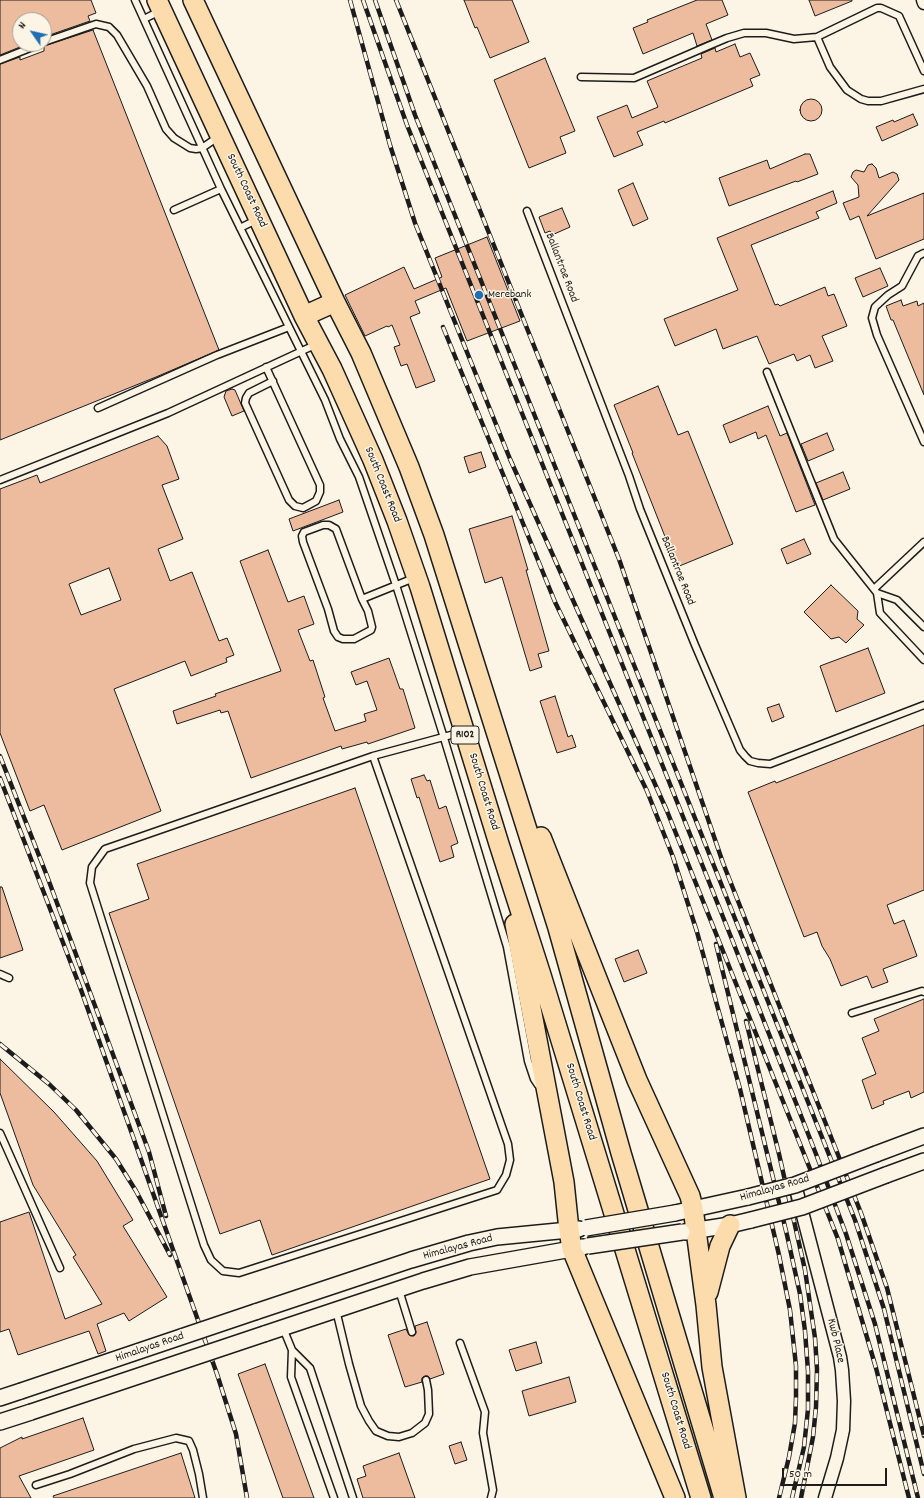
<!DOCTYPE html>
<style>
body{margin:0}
#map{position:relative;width:924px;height:1498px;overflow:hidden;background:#fcf5e5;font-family:Dekko,sans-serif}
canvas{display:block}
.north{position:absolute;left:12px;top:12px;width:40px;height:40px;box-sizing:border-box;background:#fcf5e5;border:1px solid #a29e95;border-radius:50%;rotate:304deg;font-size:11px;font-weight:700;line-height:16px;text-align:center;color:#1c1c1c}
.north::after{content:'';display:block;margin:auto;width:14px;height:18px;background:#1f6fb2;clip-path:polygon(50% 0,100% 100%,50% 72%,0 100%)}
.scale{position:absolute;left:782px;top:1468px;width:105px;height:18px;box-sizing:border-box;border:2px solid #1c1c1c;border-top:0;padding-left:5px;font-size:12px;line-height:14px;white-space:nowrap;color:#1c1c1c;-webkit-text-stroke:3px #fcf5e5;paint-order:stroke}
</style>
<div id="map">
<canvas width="924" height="1498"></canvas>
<div class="north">N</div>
<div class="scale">50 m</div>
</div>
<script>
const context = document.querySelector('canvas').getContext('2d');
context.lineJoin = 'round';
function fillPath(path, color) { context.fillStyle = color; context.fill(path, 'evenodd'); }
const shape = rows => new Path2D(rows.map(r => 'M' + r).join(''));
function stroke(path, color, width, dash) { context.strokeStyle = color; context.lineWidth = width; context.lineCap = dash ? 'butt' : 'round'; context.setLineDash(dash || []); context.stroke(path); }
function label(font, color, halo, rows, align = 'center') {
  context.font = font + ' Dekko,sans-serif'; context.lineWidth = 3; context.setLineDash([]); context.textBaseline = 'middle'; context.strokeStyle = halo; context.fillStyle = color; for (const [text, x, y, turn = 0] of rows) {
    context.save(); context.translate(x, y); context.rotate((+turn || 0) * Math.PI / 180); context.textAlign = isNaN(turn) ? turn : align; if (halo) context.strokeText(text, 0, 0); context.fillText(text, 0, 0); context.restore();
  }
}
const building = shape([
 [0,0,91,0,96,13,88,16,90,21,44,37,44,20,20,20,20,47,0,55,0,0],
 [464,0,512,0,529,42,490,58,477,27,475,28,464,0],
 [697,0,722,0,728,15,706,24,712,40,697,46,693,33,643,54,633,28,648,22,647,20,697,0],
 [809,0,852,0,852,1,815,16,809,0],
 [93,30,219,350,156,377,0,440,0,64,20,57,20,60,44,51,44,46,93,30],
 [735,44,740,57,750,53,760,75,750,79,753,86,665,123,664,121,637,132,643,145,614,157,597,117,627,105,632,118,658,107,647,81,702,58,701,54,715,48,716,52,735,44],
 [545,58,575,131,560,137,566,153,529,168,494,80,545,58],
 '800 110a11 11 0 1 1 22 0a11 11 0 1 1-22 0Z',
 [913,114,918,125,882,141,876,127,893,120,894,122,913,114],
 [805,154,810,154,818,174,797,182,796,181,729,206,719,178,767,160,770,169,805,154],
 [872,164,876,168,879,178,893,172,897,174,899,180,867,216,924,193,924,239,876,259,859,216,850,220,843,203,859,197,858,185,851,177,853,172,856,170,864,172,868,165,872,164],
 [633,183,648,219,633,226,618,190,633,183],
 [833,191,837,203,816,212,819,218,751,245,775,305,778,304,780,306,825,287,828,296,834,294,847,326,822,336,833,361,815,368,810,355,797,361,794,354,769,364,757,336,723,349,716,329,675,346,664,319,738,290,717,238,833,191],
 [562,208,570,227,552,235,550,231,545,233,539,217,562,208],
 [487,237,520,321,467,341,446,288,415,301,420,313,410,317,435,381,416,388,407,364,401,366,394,347,400,345,392,325,388,327,387,326,365,336,345,295,404,267,414,289,442,277,435,258,487,237],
 [880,268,888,286,863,297,855,278,880,268],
 [901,300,903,306,917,301,918,306,924,303,924,395,893,320,891,320,886,306,901,300],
 [658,386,678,435,688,431,733,544,677,567,632,453,633,453,614,405,658,386],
 [232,389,235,390,244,411,232,416,224,397,226,391,232,389],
 [768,406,780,436,787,433,815,505,796,512,766,435,758,439,756,432,730,443,723,425,768,406],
 [827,433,834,450,808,461,801,444,827,433],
 [158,436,167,446,179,479,162,485,183,539,158,549,170,581,192,572,219,641,227,638,234,655,226,658,227,662,191,676,185,661,114,689,161,811,62,850,44,805,30,811,0,733,0,489,37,475,40,483,158,436],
 [109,568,121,600,81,615,69,584,109,568],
 [481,452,486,467,469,473,464,457,481,452],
 [843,472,850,489,823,500,816,483,843,472],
 [339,500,343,512,293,531,289,519,339,500],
 [512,516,528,570,526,570,549,651,538,654,542,667,530,671,502,577,485,583,469,529,512,516],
 [804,539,811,554,787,564,781,549,804,539],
 [268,550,288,602,304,596,314,624,298,630,310,661,313,660,325,697,323,698,335,731,366,721,364,714,377,710,367,681,356,685,351,672,389,658,400,689,403,689,415,728,368,744,367,742,342,749,341,746,251,778,228,711,221,713,220,710,177,724,173,711,216,696,215,694,281,671,240,561,268,550],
 [831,585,858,611,857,619,864,625,846,643,839,637,831,639,804,612,831,585],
 [868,648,885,693,836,712,820,666,868,648],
 [555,696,568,737,572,735,576,747,557,753,540,701,555,696],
 [779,704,784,717,772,722,767,708,779,704],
 [924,725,924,890,887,905,894,924,904,920,917,956,883,969,888,982,872,988,867,976,841,986,830,959,822,946,817,932,804,937,748,792,775,781,776,783,924,725],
 [424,775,427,781,430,780,439,809,446,806,458,843,451,846,454,857,440,862,419,797,417,798,411,779,424,775],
 [355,788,490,1179,272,1255,260,1220,220,1234,109,913,149,899,137,864,355,788],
 [0,887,2,887,23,950,0,958,0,887],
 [638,950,647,973,624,982,615,959,638,950],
 [924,999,924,1092,911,1098,909,1091,883,1101,884,1104,872,1109,862,1080,876,1074,862,1038,879,1031,874,1019,924,999],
 [0,1059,54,1112,97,1161,133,1220,123,1226,167,1297,129,1321,124,1313,97,1324,106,1351,98,1354,89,1331,18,1355,9,1329,0,1332,0,1222,29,1212,65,1319,102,1304,73,1257,76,1255,33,1185,0,1093,0,1059],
 [427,1322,444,1374,430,1379,428,1376,425,1376,422,1378,422,1382,405,1387,388,1335,406,1329,409,1335,414,1336,416,1333,415,1326,427,1322],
 [536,1342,542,1363,516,1371,509,1350,536,1342],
 [265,1364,314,1498,283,1498,238,1374,265,1364],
 [569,1377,576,1402,529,1416,522,1391,569,1377],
 [83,1418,94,1450,19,1476,31,1498,0,1498,0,1448,22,1437,22,1439,83,1418],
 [461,1442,467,1460,455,1464,449,1446,461,1442],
 [181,1453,195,1498,54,1498,53,1496,181,1453],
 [399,1453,415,1498,363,1498,357,1479,366,1476,363,1466,399,1453]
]);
fillPath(building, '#edbc9e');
stroke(building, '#1c1c1c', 1);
const service = shape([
 [135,0,221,189,325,400,340,439,359,477,396,585,444,738,507,947,528,1061,534,1079,538,1085],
 [144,19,160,11],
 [817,37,830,67,847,90,861,99,868,101,881,101,924,89],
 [44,42,96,24,109,27,117,35,147,86,166,129,174,138,190,148,196,149,202,148,218,137],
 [0,60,40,44],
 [581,77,634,78,708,46,727,38,744,33,766,33,794,39,817,37,877,8,881,8,899,16,924,71],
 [174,210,221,189],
 [527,211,629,476,640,509,695,645,740,750,745,756,750,761,758,763,770,764,924,705],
 [240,228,256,220],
 [924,253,918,256,902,286,888,295,875,307,872,318,877,335,924,442],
 [266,367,320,485,320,492,316,501,303,508,295,506,289,500,245,403,246,398,249,393,273,381],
 [767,372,834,539,877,593,897,600,924,627],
 [98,408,217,355,289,327],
 [0,480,168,413,317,344],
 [323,525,329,525,336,529,362,599,368,611,372,627,371,630,354,639,343,639,338,637,334,631,328,609,303,542,302,536,304,532,323,525],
 [874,589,924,542],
 [877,593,880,613,924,660],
 [362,599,414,578],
 [373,756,508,1144,510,1160,506,1175,497,1190,239,1273,223,1271,211,1260,204,1245,90,883,92,867,105,849,373,756,462,732],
 [0,974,9,978],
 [852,1013,922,991,924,992],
 [0,1133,60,1268],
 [399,1290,412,1332],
 [336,1310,349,1364,361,1406,369,1421,376,1431,388,1436,399,1437,412,1433,425,1423,429,1414,428,1390,426,1380],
 [283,1328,292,1350,310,1368,353,1498],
 [460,1343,485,1412,483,1433,493,1490,491,1498],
 [292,1350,291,1377,334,1498],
 [36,1485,70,1474,134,1449,176,1438,189,1441,193,1450,199,1474,203,1498]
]);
const minor = shape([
 [923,0,924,3],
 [795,1185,840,1357,842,1370,844,1401,843,1430,837,1458,825,1498]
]);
const tertiary = shape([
 [876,1154,924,1136],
 [886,1175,924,1161],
 [675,1213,748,1197],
 [685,1232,730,1225,751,1220],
 [255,1312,411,1260,469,1243,497,1237,579,1229],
 [264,1334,423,1281,470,1267,583,1247],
 [0,1398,21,1391],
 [0,1422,31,1412]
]);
const primary = shape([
 [157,0,304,316,332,369,373,460,397,521,420,587,499,844,541,975,701,1498],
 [193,0,335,302,361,353,409,467,434,535,558,928,621,1153,724,1498],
 [304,316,335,302],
 [541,837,637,1080,690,1196,693,1208,706,1305,712,1367,736,1498],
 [515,924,564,1182,569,1230,572,1249,675,1498],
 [708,1292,720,1246,730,1225]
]);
stroke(service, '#1c1c1c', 9);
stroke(minor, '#1c1c1c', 15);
stroke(tertiary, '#1c1c1c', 18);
stroke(primary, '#1c1c1c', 22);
stroke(service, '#fcf5e5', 6);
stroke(minor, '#fcf5e5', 12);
stroke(tertiary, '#fcf5e5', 15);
stroke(primary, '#fcdcac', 19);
const rail = shape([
 [350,0,390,145,415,223,510,459,667,811,838,1239,876,1368,909,1498],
 [363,0,407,125,731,937,816,1154,846,1234,875,1324,918,1498],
 [375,0,415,115,855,1220,884,1309,924,1474],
 [396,0,619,559,723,863,861,1213,887,1288,924,1436],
 [443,327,555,602,647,791,673,857,697,932,740,1089,779,1255,790,1310,796,1366,796,1397,795,1423,789,1457,779,1498],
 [0,756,47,876,149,1152,166,1216],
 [0,778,80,987,217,1374,236,1434,247,1498],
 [716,944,787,1235,800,1294,805,1331,808,1371,808,1409,804,1447,792,1498],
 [746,1021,779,1154,805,1270,815,1338,817,1369,816,1407,813,1437,801,1498],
 [0,1044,49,1084,76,1110,116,1159,136,1191,170,1255]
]);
stroke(rail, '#1c1c1c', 4.5);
stroke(rail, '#fcf5e5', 3, [9]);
const tertiaryBridge = shape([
 [748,1197,795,1185,876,1154],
 [751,1220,802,1207,886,1175],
 [586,1228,675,1213],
 [588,1246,682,1232],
 [21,1391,255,1312],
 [31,1412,264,1334]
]);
stroke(tertiaryBridge, '#1c1c1c', 18, []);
stroke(tertiaryBridge, '#fcf5e5', 15);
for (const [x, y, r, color] of [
 [479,295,5,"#1f6fb2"]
]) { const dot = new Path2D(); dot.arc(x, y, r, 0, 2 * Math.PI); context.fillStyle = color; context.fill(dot); stroke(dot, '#fcf5e5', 1.5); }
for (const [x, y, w] of [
 [465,735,28]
]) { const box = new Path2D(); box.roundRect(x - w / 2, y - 9, w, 18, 3); context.fillStyle = '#fcf5e5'; context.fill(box); stroke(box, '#1c1c1c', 1); }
label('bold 11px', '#1c1c1c', null, [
 ["R102",465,735]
]);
label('12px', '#1c1c1c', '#fcf5e5', [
 ["South Coast Road",246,191,65],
 ["Ballantrae Road",561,268,69],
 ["South Coast Road",382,485,68],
 ["Ballantrae Road",677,571,68],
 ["South Coast Road",483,792,73],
 ["South Coast Road",580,1102,73],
 ["Himalayas Road",775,1189,-16],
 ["Himalayas Road",458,1248,-15],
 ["Kwb Place",835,1341,77],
 ["Himalayas Road",150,1348,-19],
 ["South Coast Road",675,1411,73]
]);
label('12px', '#1c1c1c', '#fcf5e5', [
 ["Merebank",488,295]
], 'left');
</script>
